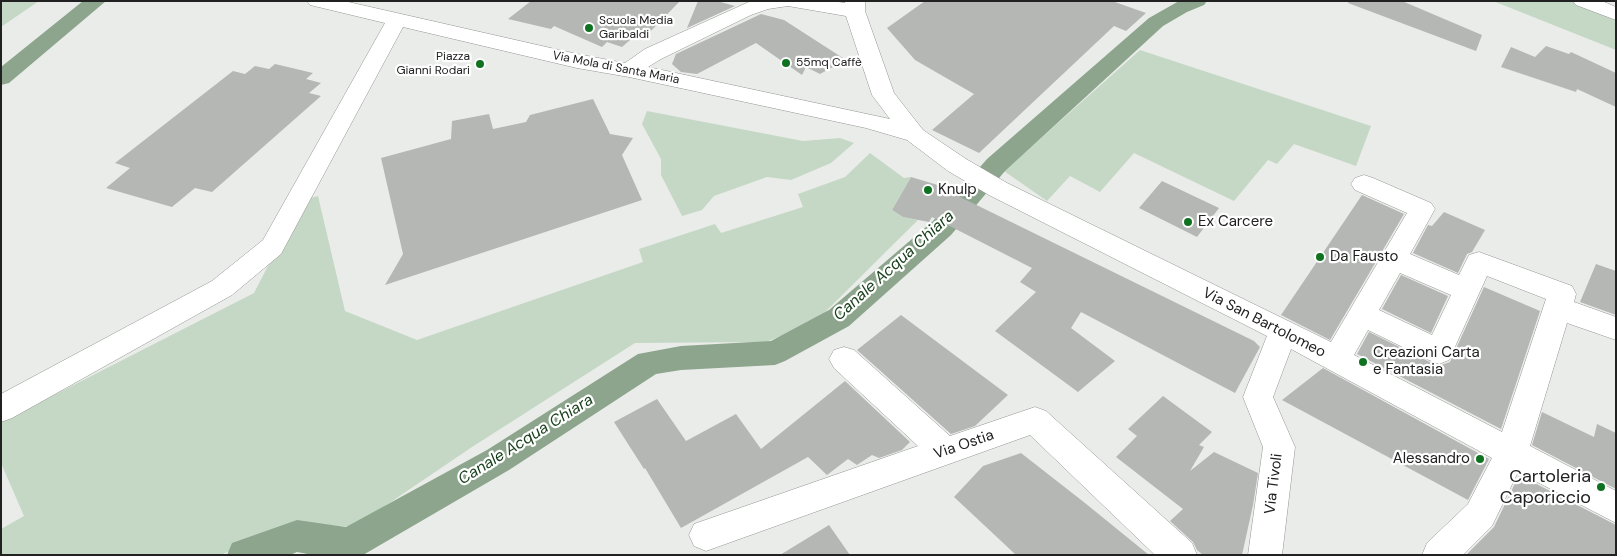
<!DOCTYPE html>
<meta charset="utf-8">
<style>
body{margin:0}
#map{position:relative;width:1617px;height:556px;overflow:hidden;background:#eaece9;font-family:"DM Sans",sans-serif}
canvas{display:block}
.frame{position:absolute;inset:0;border:2px solid #202120;pointer-events:none}
</style>
<div id="map">
<canvas width="1617" height="556"></canvas>
<div class="frame"></div>
</div>
<script>
const context = document.querySelector('canvas').getContext('2d');
context.lineJoin = 'round';
function fillPath(path, color) { context.fillStyle = color; context.fill(path, 'evenodd'); }
const shape = rows => new Path2D(rows.map(r => 'M' + r).join(''));
function stroke(path, color, width, dash) { context.strokeStyle = color; context.lineWidth = width; context.lineCap = dash ? 'butt' : 'round'; context.setLineDash(dash || []); context.stroke(path); }
function label(font, color, halo, rows, align = 'center') {
  context.font = font + ' "DM Sans",sans-serif'; context.lineWidth = 4.5; context.setLineDash([]); context.textBaseline = 'middle'; context.strokeStyle = halo; context.fillStyle = color; for (const [text, x, y, turn = 0] of rows) {
    context.save(); context.translate(x, y); context.rotate((+turn || 0) * Math.PI / 180); context.textAlign = isNaN(turn) ? turn : align; if (halo) context.strokeText(text, 0, 0); context.fillText(text, 0, 0); context.restore();
  }
}
fillPath(shape([
 [1,1,39,1,1,27],
 [1493,1,1571,1,1616,19,1616,50],
 [1140,50,1371,126,1356,166,1294,144,1277,164,1268,160,1234,201,1134,153,1100,192,1070,176,1047,201,1004,171],
 [647,111,803,141,840,138,854,143,831,163,791,180,767,177,714,196,702,210,682,216,661,175,661,159,642,124],
 [870,153,904,178,911,177,892,210,903,217,918,220,815,322,766,342,635,343,472,447,354,527,305,523,220,555,1,555,1,529,24,516,1,463,1,422,254,293,302,200,318,196,345,311,417,340,643,262,639,249,715,224,721,233,803,207,798,194,845,177]
]), '#c5d8c5');
fillPath(shape([
 [83,1,106,1,9,83,1,85,1,67,83,1],
 [1179,1,1207,1,1204,5,1187,12,1163,26,1005,171,951,235,849,326,785,361,775,365,681,370,656,374,509,470,363,555,313,555,297,552,290,555,227,555,232,543,297,520,346,527,487,450,638,354,681,346,771,341,829,310,933,221,987,159,1149,18,1179,1]
]), '#8ca58c');
fillPath(shape([
 [531,1,680,1,647,35,638,33,622,47,607,42,602,47,554,26,551,29,508,19],
 [698,1,717,1,735,6,687,28],
 [925,1,1112,1,1146,13,1126,31,1114,26,979,153,932,130,974,94,915,60,887,28],
 [1349,1,1402,1,1482,35,1476,51,1348,3],
 [761,14,784,20,846,60,820,74,806,67,802,75,756,43,697,74,681,72,672,64,676,54],
 [1546,46,1569,54,1571,52,1616,73,1616,107,1577,89,1576,92,1501,67,1511,47,1535,57],
 [275,64,313,73,306,79,321,83,309,93,321,96,212,192,195,188,172,207,106,188,130,168,115,163,233,71,245,74,255,66,269,69],
 [593,99,610,134,633,138,622,155,642,200,385,285,403,254,381,158,451,139,452,121,489,114,493,129,526,122,530,115],
 [911,177,951,189,950,192,1254,341,1260,347,1235,393,1081,312,1071,328,1115,361,1078,392,995,331,1036,292,1020,282,1032,268,932,217,929,222,903,217,892,210],
 [1162,181,1219,208,1197,237,1139,208],
 [1362,195,1404,214,1330,340,1281,315],
 [1444,212,1485,230,1472,252,1467,254,1458,273,1413,253,1428,225,1432,226],
 [1596,264,1616,271,1616,315,1580,302],
 [1401,275,1448,296,1431,333,1382,309],
 [1484,287,1540,311,1501,429,1357,354,1369,332,1438,366,1450,362],
 [901,315,1008,395,975,426,951,434,857,350],
 [1323,368,1489,459,1468,500,1282,400],
 [845,381,910,442,902,450,879,458,872,455,857,465,848,459,827,475,808,457,681,528,645,468,644,469,614,422,657,399,686,441,736,414,761,449],
 [1163,396,1212,432,1199,445,1204,447,1190,471,1214,452,1258,473,1253,505,1242,555,1203,555,1197,550,1193,542,1170,521,1183,509,1116,457,1137,436,1128,429],
 [1542,412,1594,437,1597,424,1616,433,1616,489,1532,445],
 [1021,453,1085,503,1149,555,1016,555,954,497,983,466],
 [1519,475,1616,525,1616,555,1466,555,1494,527],
 [829,525,850,555,780,555]
]), '#b4b7b4');
const minor = shape([
 [307,1,344,1,577,54,625,63,645,49,751,1,832,1,845,3,845,1,865,1,865,11,894,93,923,130,966,159,1007,183,1331,342,1407,213,1355,190,1351,184,1355,178,1364,175,1373,178,1431,203,1435,209,1410,254,1459,275,1469,255,1479,252,1572,286,1576,294,1574,302,1616,317,1616,340,1567,323,1530,446,1616,491,1616,523,1518,472,1492,526,1463,555,1422,555,1427,543,1468,504,1492,458,1291,349,1273,397,1295,447,1282,555,1248,555,1263,447,1243,397,1267,336,989,195,948,171,907,140,866,128,629,77,577,68,403,27,281,254,232,295,12,418,1,422,1,394,212,281,263,240,385,23,310,5,307,1],
 [788,6,846,16,872,95,890,119,648,67,661,59,751,15,768,9,788,6],
 [1400,273,1451,295,1432,335,1379,310,1400,273],
 [1487,276,1546,299,1502,432,1354,355,1368,330,1429,360,1439,364,1449,360,1487,276],
 [1573,1,1602,1,1616,7,1616,20,1576,5,1573,1],
 [844,347,854,350,950,436,1035,407,1046,411,1192,543,1197,555,1155,555,1030,435,706,551,694,546,689,535,694,524,918,446,834,368,829,359,834,350,844,347]
]);
stroke(minor, '#929592', 1);
fillPath(minor, '#fff');
for (const [x, y, r, color] of [
 [589,28,5,"#0f7221"],
 [786,63,5,"#0f7221"],
 [480,64,5,"#0f7221"],
 [928,190,5,"#0f7221"],
 [1188,222,5,"#0f7221"],
 [1320,257,5,"#0f7221"],
 [1363,362,5,"#0f7221"],
 [1480,459,5,"#0f7221"],
 [1601,487,5,"#0f7221"]
]) { const dot = new Path2D(); dot.arc(x, y, r, 0, 2 * Math.PI); context.fillStyle = color; context.fill(dot); stroke(dot, '#fff', 2); }
label('12px', '#202120', '#fff', [
 ["Scuola Media",599,21],
 ["Garibaldi",599,35],
 ["Piazza",470,57,"right"],
 ["Gianni Rodari",470,71,"right"],
 ["55mq Caffè",796,63]
], 'left');
label('12px', '#202120', '#fff', [
 ["Via Mola di Santa Maria",616,68,11]
]);
label('15px', '#202120', '#fff', [
 ["Knulp",938,190],
 ["Ex Carcere",1198,222],
 ["Da Fausto",1330,257],
 ["Creazioni Carta",1373,353],
 ["e Fantasia",1373,370],
 ["Alessandro",1470,459,"right"]
], 'left');
label('15px', '#202120', '#fff', [
 ["Via San Bartolomeo",1264,323,27],
 ["Via Ostia",964,445,-19],
 ["Via Tivoli",1274,484,-83]
]);
label('italic 16px', '#19401c', '#fff', [
 ["Canale Acqua Chiara",894,266,-42],
 ["Canale Acqua Chiara",526,440,-32]
]);
label('18px', '#202120', '#fff', [
 ["Cartoleria",1591,477],
 ["Caporiccio",1591,498]
], 'right');
</script>
